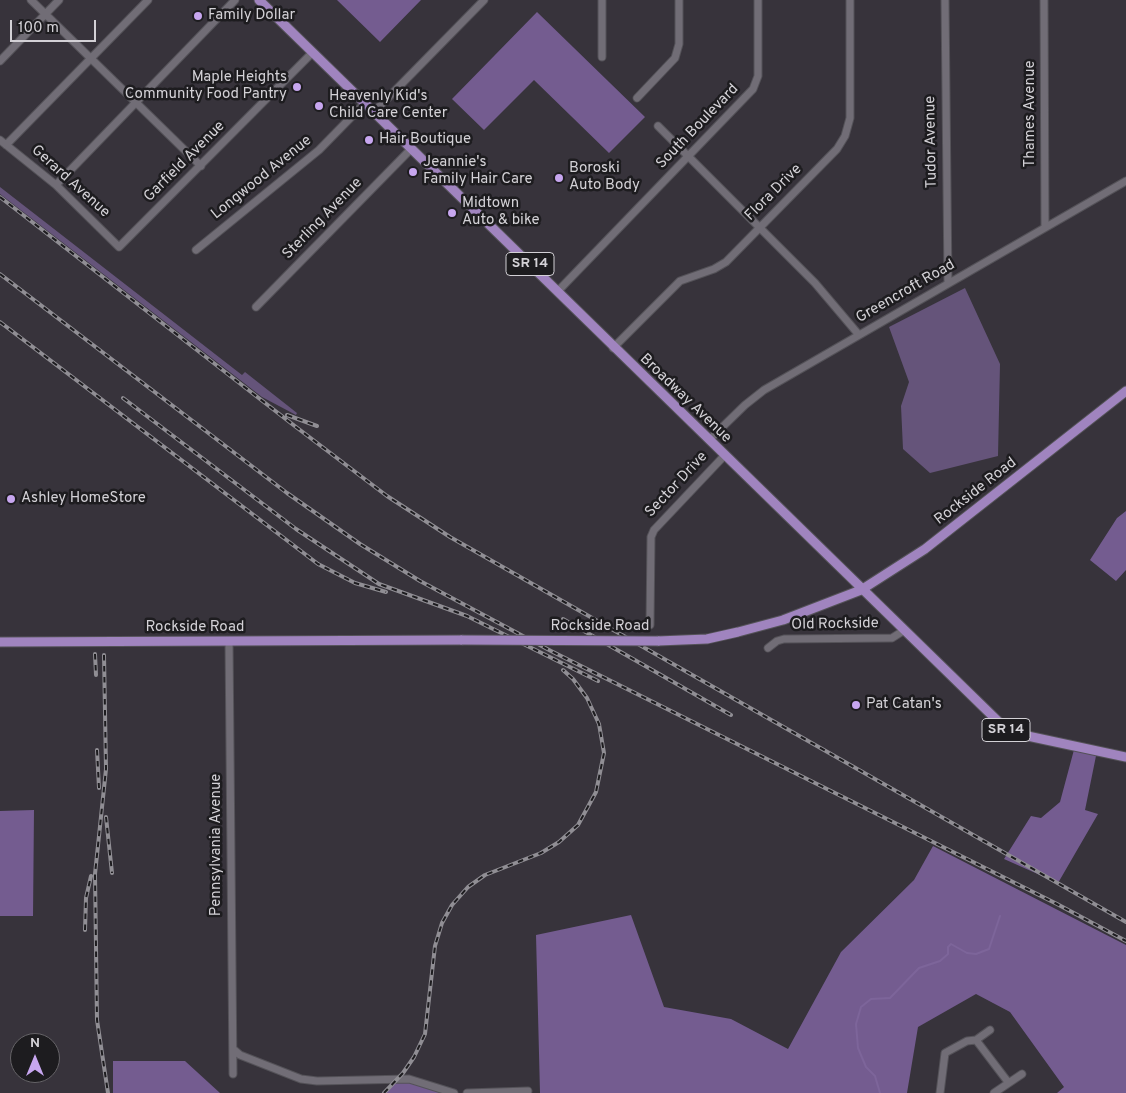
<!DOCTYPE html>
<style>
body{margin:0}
#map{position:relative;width:1126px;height:1093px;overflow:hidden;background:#37333b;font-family:Overpass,sans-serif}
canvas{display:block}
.north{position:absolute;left:10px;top:1033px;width:50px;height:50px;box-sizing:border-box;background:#1d1c1f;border:1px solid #666468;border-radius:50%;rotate:0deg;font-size:14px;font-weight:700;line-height:20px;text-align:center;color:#d3d1d6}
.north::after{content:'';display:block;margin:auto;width:18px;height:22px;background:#c7a6ef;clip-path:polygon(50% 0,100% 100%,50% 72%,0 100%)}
.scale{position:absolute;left:10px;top:20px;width:86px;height:22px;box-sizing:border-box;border:2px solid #d3d1d6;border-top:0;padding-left:6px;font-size:15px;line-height:18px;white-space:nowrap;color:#d3d1d6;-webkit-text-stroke:4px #1d1c1f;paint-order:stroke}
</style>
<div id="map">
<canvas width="1126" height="1093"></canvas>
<div class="north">N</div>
<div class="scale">100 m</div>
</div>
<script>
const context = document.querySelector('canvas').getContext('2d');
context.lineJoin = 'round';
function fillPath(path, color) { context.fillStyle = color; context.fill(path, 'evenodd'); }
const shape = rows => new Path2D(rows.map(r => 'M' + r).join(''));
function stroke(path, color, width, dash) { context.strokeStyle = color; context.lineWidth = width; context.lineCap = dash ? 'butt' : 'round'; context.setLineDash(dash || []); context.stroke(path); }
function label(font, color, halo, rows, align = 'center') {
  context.font = font + ' Overpass,sans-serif'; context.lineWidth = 5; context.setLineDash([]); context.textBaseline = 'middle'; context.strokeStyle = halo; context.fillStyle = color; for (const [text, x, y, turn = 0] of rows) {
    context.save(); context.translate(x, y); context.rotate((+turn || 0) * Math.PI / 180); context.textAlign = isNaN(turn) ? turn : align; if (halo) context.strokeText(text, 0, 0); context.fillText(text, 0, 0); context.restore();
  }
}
fillPath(shape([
 [0,187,242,375,245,372,297,413,296,415,262,397,0,194],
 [965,288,1000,364,998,456,930,473,903,449,901,406,909,382,889,327]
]), '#65547a');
fillPath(shape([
 [337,0,421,0,380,42],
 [537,12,645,117,609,153,534,80,484,130,452,99],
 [1126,511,1126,570,1116,581,1090,560,1117,518],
 [1075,746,1097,751,1085,810,1098,814,1058,883,1004,859,1031,816,1041,818,1060,802],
 [34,810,33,916,0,916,0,811],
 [933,846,1126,945,1126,1093,1057,1093,1064,1087,1010,1012,976,994,918,1027,907,1093,540,1093,536,935,631,915,664,1007,731,1019,788,1049,841,952,914,880],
 [113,1061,185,1061,220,1093,113,1093],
 [409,1079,442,1090,442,1093,384,1093,397,1080]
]), '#745c90');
stroke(shape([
 [880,1093,875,1076,866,1067,858,1048,856,1024,861,1007,871,999,890,998,919,968,940,961,948,954,948,947,951,944,967,953,976,954,989,949,1000,916]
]), '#7d659a', 2);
const minor = shape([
 [31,0,201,166],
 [602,0,602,57],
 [945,0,948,283],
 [1044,0,1045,227],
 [0,61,59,0],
 [637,98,675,58,679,44,679,0],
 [374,112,484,0],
 [658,126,815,283,859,335],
 [0,140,56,185,119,247,312,53],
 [6,145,148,0],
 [56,185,235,0],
 [196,250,319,150,365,103],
 [558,291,753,89,758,76,758,0],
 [256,307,411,149],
 [613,348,680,281,714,269,726,262,837,149,845,136,850,118,850,0],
 [709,440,745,405,764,390,1126,181],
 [650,625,651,537,654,530,724,456],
 [229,641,233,1074],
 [768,648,777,641,784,639,892,638,903,631],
 [976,1040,1008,1082],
 [233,1049,240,1055,301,1079,317,1081,409,1079,454,1093],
 [467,1093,528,1091],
 [940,1093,945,1053,967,1041,976,1040,990,1030],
 [994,1093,1022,1074]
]);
const major = shape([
 [259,0,1009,732,1126,757],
 [658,641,707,639,738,632,783,620,861,590,925,549,1126,391],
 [0,642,462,640]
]);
stroke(minor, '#545258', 9);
stroke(major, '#545258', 11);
stroke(minor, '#716d76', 7);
stroke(major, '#a084bf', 9);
const rail = shape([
 [0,197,296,427,387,496,450,537,1126,922],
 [0,274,287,493,360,544,420,581,551,651,1057,904,1126,941],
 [0,322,318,564,355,583,386,592],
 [123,398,296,529,379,584,467,616,598,681],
 [287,415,317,426],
 [563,619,731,715],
 [95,654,96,675],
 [104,655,106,769,95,874,97,1020,108,1093],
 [97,750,99,788],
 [106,817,112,873],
 [85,930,86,898,91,876],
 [384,1093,403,1073,414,1057,425,1034,435,946,442,923,452,905,468,887,485,875,541,853,559,842,578,825,596,792,604,753,599,724,587,698,573,679,563,670]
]);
stroke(rail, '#908e94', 4);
stroke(rail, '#1d1c1f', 2, [5.5]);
const majorBridge = shape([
 [462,640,658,641]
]);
stroke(majorBridge, '#545258', 11, []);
stroke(majorBridge, '#a084bf', 9);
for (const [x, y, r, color] of [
 [198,16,5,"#c7a6ef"],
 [297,87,5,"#c7a6ef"],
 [319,106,5,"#c7a6ef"],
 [369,140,5,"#c7a6ef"],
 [413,172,5,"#c7a6ef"],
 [559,178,5,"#c7a6ef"],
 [452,213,5,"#c7a6ef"],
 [11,499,5,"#c7a6ef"],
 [856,705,5,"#c7a6ef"]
]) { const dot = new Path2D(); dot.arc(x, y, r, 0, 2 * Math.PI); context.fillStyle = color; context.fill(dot); stroke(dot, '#1d1c1f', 2); }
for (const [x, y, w] of [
 [530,264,48],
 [1006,730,48]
]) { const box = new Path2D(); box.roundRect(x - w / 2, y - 11.5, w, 23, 4); context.fillStyle = '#1d1c1f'; context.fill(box); stroke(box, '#d3d1d6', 1); }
label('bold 14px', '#d3d1d6', null, [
 ["SR 14",530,264],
 ["SR 14",1006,730]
]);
label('15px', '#d3d1d6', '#1d1c1f', [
 ["Family Dollar",208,16],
 ["Maple Heights",287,78,"right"],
 ["Community Food Pantry",287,95,"right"],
 ["Heavenly Kid's",329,97],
 ["Child Care Center",329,114],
 ["Hair Boutique",379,140],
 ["Jeannie's",423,163],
 ["Family Hair Care",423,180],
 ["Boroski",569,169],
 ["Auto Body",569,186],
 ["Midtown",462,204],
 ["Auto & bike",462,221],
 ["Ashley HomeStore",21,499],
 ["Pat Catan's",866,705]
], 'left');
label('15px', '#d3d1d6', '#1d1c1f', [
 ["Thames Avenue",1031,114,-90],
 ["South Boulevard",698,127,-46],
 ["Tudor Avenue",932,142,-91],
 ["Garfield Avenue",185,162,-45],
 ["Longwood Avenue",262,178,-39],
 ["Gerard Avenue",70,182,42],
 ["Flora Drive",774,193,-45],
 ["Sterling Avenue",323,219,-46],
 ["Greencroft Road",906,292,-30],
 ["Broadway Avenue",685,399,44],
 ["Sector Drive",677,485,-47],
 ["Rockside Road",976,492,-38],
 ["Old Rockside",835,625,-1],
 ["Rockside Road",600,627],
 ["Rockside Road",195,628],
 ["Pennsylvania Avenue",217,845,-90]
]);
</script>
